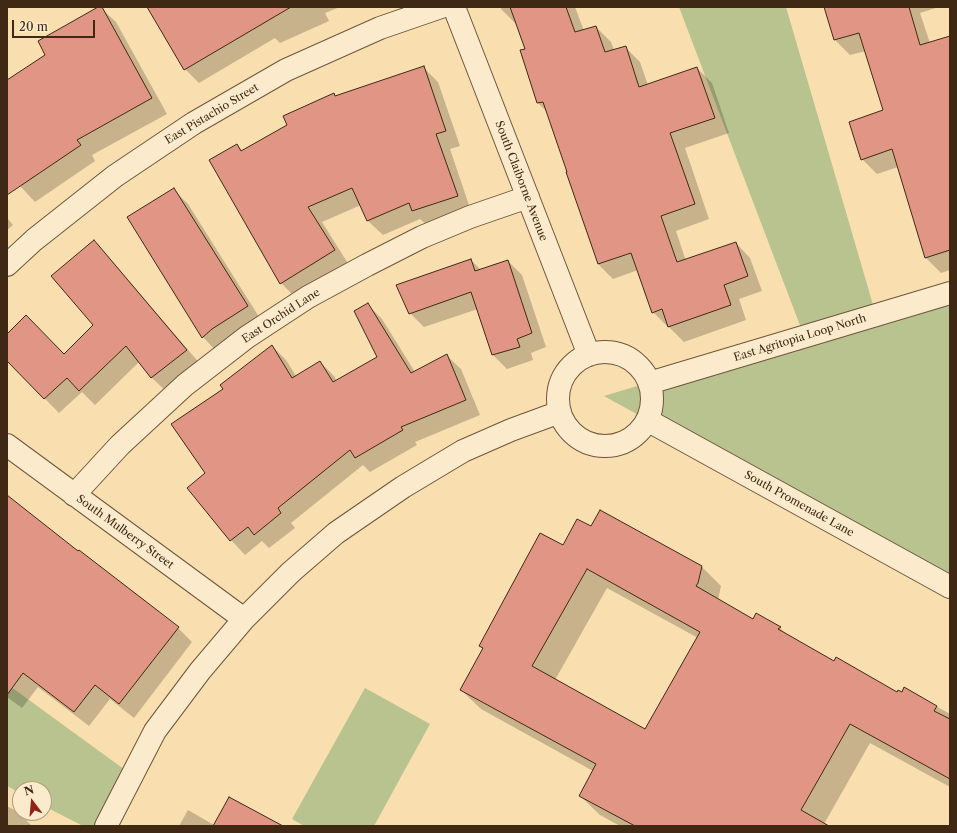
<!DOCTYPE html>
<style>
body{margin:0}
#map{position:relative;width:957px;height:833px;overflow:hidden;background:#f9dfaf;font-family:"Libre Caslon Text",serif}
canvas{display:block}
.frame{position:absolute;inset:0;border:8px solid #3f2915;pointer-events:none}
.north{position:absolute;left:12px;top:781px;width:40px;height:40px;box-sizing:border-box;background:#fbeacb;border:1px solid #b09d82;border-radius:50%;rotate:344deg;font-size:11px;font-weight:700;line-height:16px;text-align:center;color:#3f2915}
.north::after{content:'';display:block;margin:auto;width:14px;height:18px;background:#8f2418;clip-path:polygon(50% 0,100% 100%,50% 72%,0 100%)}
.scale{position:absolute;left:12px;top:20px;width:83px;height:18px;box-sizing:border-box;border:2px solid #3f2915;border-top:0;padding-left:5px;font-size:12px;line-height:14px;white-space:nowrap;color:#3f2915;-webkit-text-stroke:3px #fbeacb;paint-order:stroke}
</style>
<div id="map">
<canvas width="957" height="833"></canvas>
<div class="frame"></div>
<div class="north">N</div>
<div class="scale">20 m</div>
</div>
<script>
const context = document.querySelector('canvas').getContext('2d');
context.lineJoin = 'round';
function fillPath(path, color) { context.fillStyle = color; context.fill(path, 'evenodd'); }
const shape = rows => new Path2D(rows.map(r => 'M' + r).join(''));
function stroke(path, color, width, dash) { context.strokeStyle = color; context.lineWidth = width; context.lineCap = dash ? 'butt' : 'round'; context.setLineDash(dash || []); context.stroke(path); }
function label(font, color, halo, rows, align = 'center') {
  context.font = font + ' "Libre Caslon Text",serif'; context.lineWidth = 3; context.setLineDash([]); context.textBaseline = 'middle'; context.strokeStyle = halo; context.fillStyle = color; for (const [text, x, y, turn = 0] of rows) {
    context.save(); context.translate(x, y); context.rotate((+turn || 0) * Math.PI / 180); context.textAlign = isNaN(turn) ? turn : align; if (halo) context.strokeText(text, 0, 0); context.fillText(text, 0, 0); context.restore();
  }
}
fillPath(shape([
 [679,7,786,7,876,315,950,293,950,587,604,396,804,336],
 [7,684,132,775,106,826,83,826,44,806,44,789,20,789,20,793,7,786],
 [365,688,430,724,374,826,304,826,292,819]
]), '#b9c38f');
fillPath(shape([
 [100,7,116,22,167,114,92,155,95,161,35,202,20,186,7,167,7,78,9,80,46,55],
 [149,7,340,7,325,13,329,21,280,43,275,38,199,83,185,69],
 [501,7,508,7,508,8,511,7,575,7,584,31,596,27,611,42,614,50,625,47,640,62,648,85,697,68,712,83,729,133,685,148,709,219,676,231,686,261,736,243,750,258,762,291,739,299,746,320,684,342,669,327,668,327,653,312,638,270,613,279,598,264,548,113,538,103,521,51,526,49,516,24,501,9],
 [825,7,939,7,920,13,930,43,950,37,950,270,941,273,925,257,898,167,877,174,862,159,885,111,866,51,850,55,835,40],
 [424,68,438,82,460,146,450,149,471,211,427,225,420,219,383,235,368,221,361,205,322,222,349,265,296,298,281,283,236,145,243,151,288,125,334,94,336,97],
 [174,190,188,204,261,320,216,351,203,337],
 [7,218,13,225,7,230],
 [94,241,108,256,201,365,167,392,152,378,139,362,95,405,82,392,59,413,7,360,7,335,64,355,94,326],
 [471,260,481,270,508,261,522,275,546,347,531,353,533,360,507,369,493,355,478,309,424,327,410,313],
 [368,305,382,319,415,372,446,355,461,369,480,415,415,442,417,445,370,472,363,465,291,523,295,528,269,548,262,541,245,555,231,540,206,474,224,389,272,346,286,360,296,376,320,362,334,376,337,381,378,358],
 [7,505,79,553,178,628,192,642,134,718,110,699,89,726,38,687,22,708,7,697],
 [591,528,701,566,721,586,718,600,754,620,757,614,780,628,789,637,835,662,897,693,902,693,905,689,950,714,950,787,870,743,824,824,827,826,620,826,600,815,580,796,593,771,481,709,461,690,483,649,480,646,563,546],
 [607,588,698,638,645,731,555,680],
 [7,806,16,811,31,825,30,826,7,826],
 [188,810,214,825,279,826,179,826]
]), '#0003');
const building = shape([
 [98,7,102,7,152,98,77,140,81,145,7,195,7,80,45,55,38,41,98,7],
 [147,7,291,7,184,70,147,7],
 [510,7,566,7,575,32,596,26,605,52,626,46,639,87,697,67,715,118,670,133,695,204,661,216,677,262,736,242,748,276,724,285,731,305,668,327,662,309,652,313,631,253,598,264,566,172,567,172,543,102,537,103,520,50,525,49,510,7],
 [824,7,909,7,920,45,950,36,950,250,925,258,892,149,861,160,849,122,883,110,859,33,834,40,824,7],
 [424,66,446,131,436,134,458,196,412,211,409,203,367,221,352,188,308,207,335,250,280,284,209,160,237,144,241,151,287,125,283,116,334,93,335,96,424,66],
 [174,188,248,306,212,329,202,338,127,217,174,188],
 [94,240,187,350,151,378,126,346,79,391,67,378,44,399,7,361,7,334,26,315,64,354,93,325,51,276,94,240],
 [471,259,475,271,508,260,532,333,517,339,520,347,492,355,471,292,409,314,396,285,471,259],
 [368,303,411,373,447,354,466,400,401,427,403,430,355,458,350,450,278,508,281,513,254,535,248,527,230,541,187,488,205,473,171,424,223,389,220,385,272,345,292,378,320,361,333,382,377,357,354,311,368,303],
 [7,495,78,551,79,550,179,627,119,704,95,685,74,712,23,673,7,695,7,495],
 [600,510,702,566,698,583,696,586,753,619,756,613,781,627,778,629,834,661,836,657,897,692,898,690,902,692,904,687,937,706,934,711,950,719,950,779,850,724,801,810,829,826,635,826,579,796,596,764,460,690,483,648,479,646,540,533,563,545,577,519,591,526,600,510],
 [587,569,700,632,645,729,532,666,587,569],
 [229,797,283,826,213,826,229,797]
]);
fillPath(building, '#e19685');
stroke(building, '#3f2915', 1);
const minor = shape([
 [454,7,589,355],
 [7,265,34,240,115,176,194,123,286,70,380,28,441,7],
 '558 399a47 47 0 1 1 94 0a47 47 0 1 1-94 0Z',
 [649,383,950,293],
 [647,420,950,587],
 [7,445,244,619],
 [74,495,120,445,185,385,247,337,308,297,367,265,422,237,470,217,528,197],
 [106,826,155,731,200,671,244,619,291,572,336,533,403,487,463,451,511,430,560,412]
]);
stroke(minor, '#6e563c', 24);
stroke(minor, '#fbeacb', 22);
label('11px', '#3f2915', '#fbeacb', [
 ["East Pistachio Street",212,114,-31],
 ["South Claiborne Avenue",521,181,69],
 ["East Orchid Lane",281,316,-33],
 ["East Agritopia Loop North",800,338,-17],
 ["South Promenade Lane",799,504,29],
 ["South Mulberry Street",125,532,36]
]);
</script>
